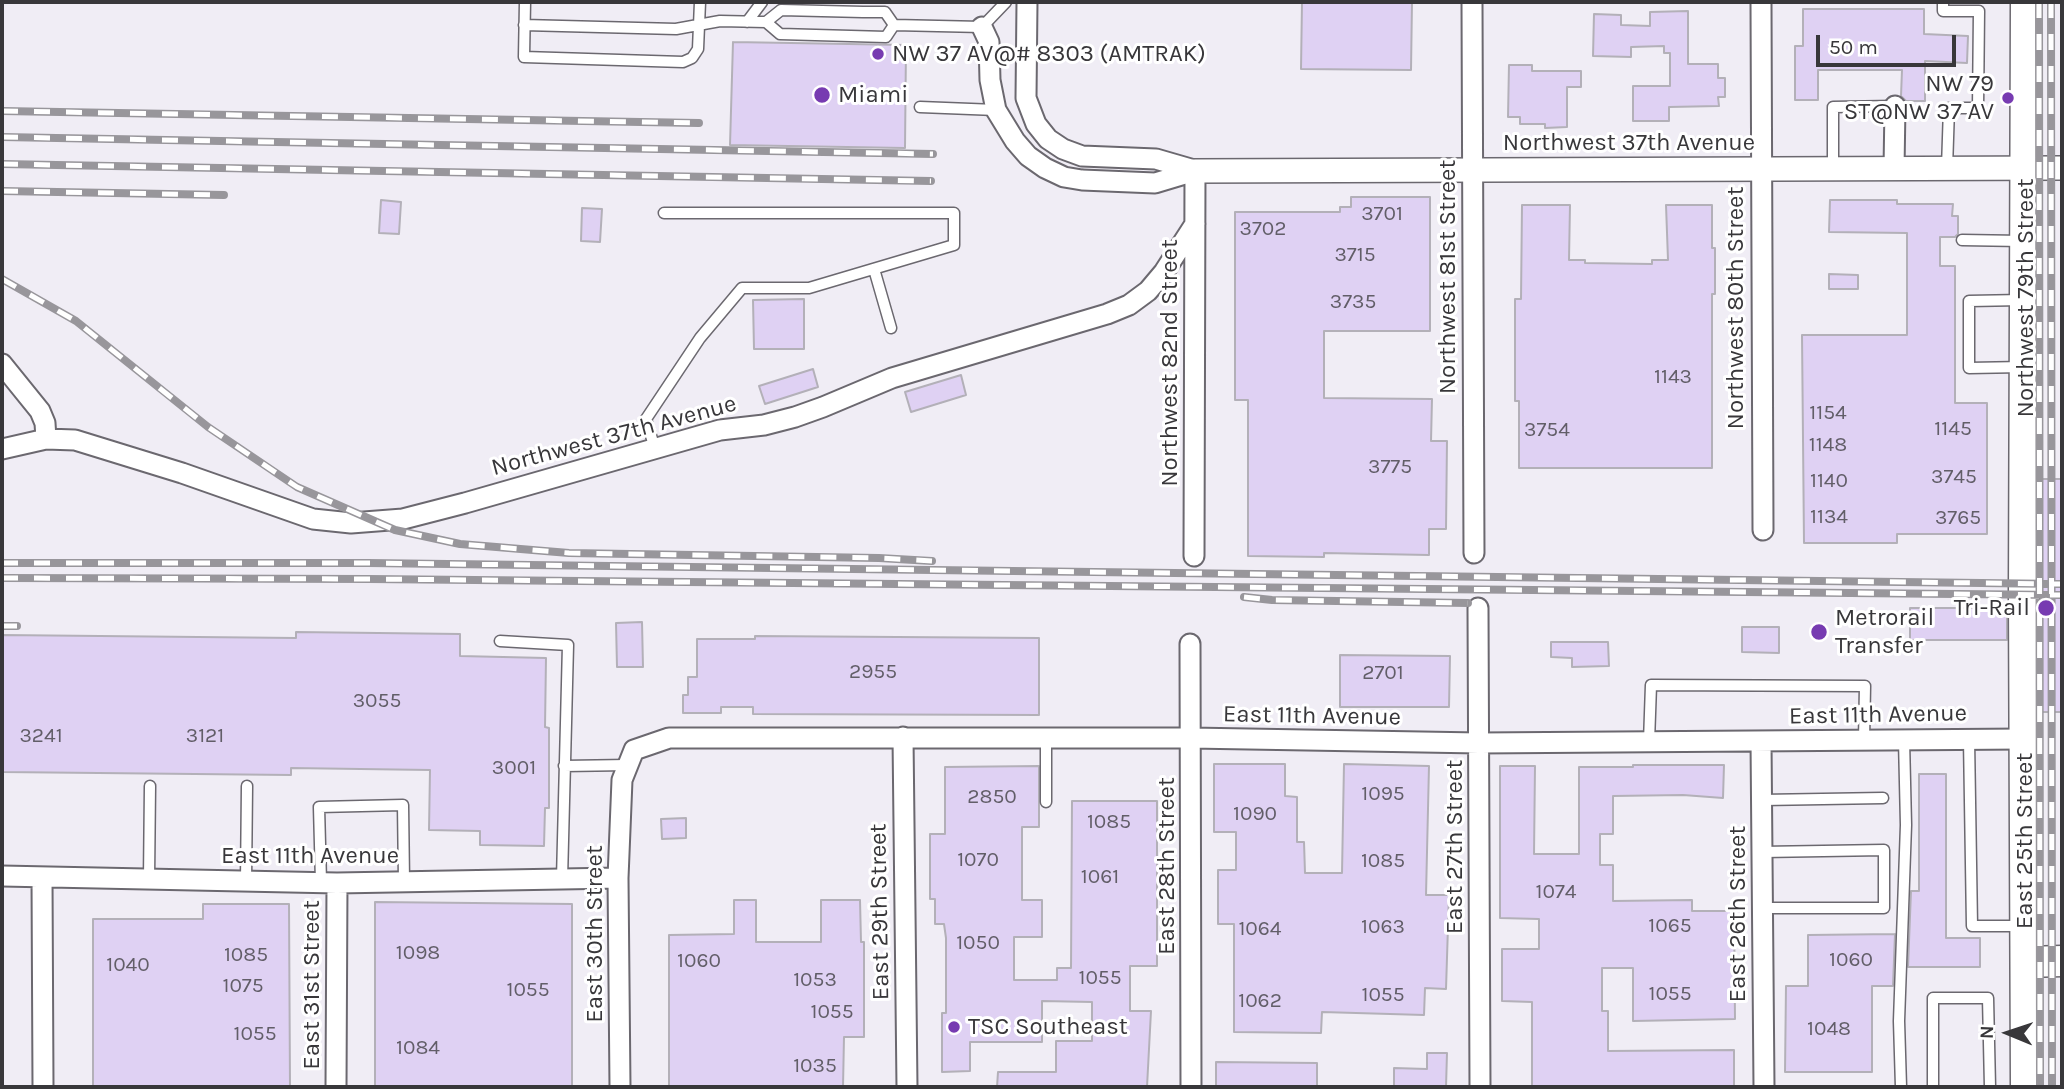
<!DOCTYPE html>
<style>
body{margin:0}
#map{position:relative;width:2064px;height:1089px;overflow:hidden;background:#f0edf5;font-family:Karla,sans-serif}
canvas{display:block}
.frame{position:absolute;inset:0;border:4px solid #38373a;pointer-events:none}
.north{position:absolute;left:1973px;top:998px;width:70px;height:70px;-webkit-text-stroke:5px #fff;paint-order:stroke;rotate:272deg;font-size:19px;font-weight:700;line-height:28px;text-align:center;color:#38373a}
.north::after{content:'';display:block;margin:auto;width:24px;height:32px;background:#38373a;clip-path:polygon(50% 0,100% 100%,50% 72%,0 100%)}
.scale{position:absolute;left:1816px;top:35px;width:140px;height:32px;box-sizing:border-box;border:4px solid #38373a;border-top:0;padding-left:9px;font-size:21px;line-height:24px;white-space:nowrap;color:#38373a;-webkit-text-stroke:5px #fff;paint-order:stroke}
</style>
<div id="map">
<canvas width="2064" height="1089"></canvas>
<div class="frame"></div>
<div class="north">N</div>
<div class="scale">50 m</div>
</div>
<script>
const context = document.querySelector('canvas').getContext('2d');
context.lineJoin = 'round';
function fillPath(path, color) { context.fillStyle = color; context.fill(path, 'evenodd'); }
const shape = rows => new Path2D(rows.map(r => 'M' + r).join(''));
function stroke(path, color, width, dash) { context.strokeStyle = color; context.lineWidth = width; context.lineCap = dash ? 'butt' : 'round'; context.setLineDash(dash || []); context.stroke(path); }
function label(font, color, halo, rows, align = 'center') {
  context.font = font + ' Karla,sans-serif'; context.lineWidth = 6; context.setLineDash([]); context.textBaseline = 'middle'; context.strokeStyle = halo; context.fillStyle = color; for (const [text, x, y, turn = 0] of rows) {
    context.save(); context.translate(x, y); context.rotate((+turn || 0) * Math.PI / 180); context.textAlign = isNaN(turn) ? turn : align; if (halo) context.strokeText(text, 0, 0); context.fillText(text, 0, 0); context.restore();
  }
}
const building = shape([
 [1302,2,1412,2,1411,70,1301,69,1302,2],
 [1803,9,1924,9,1924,34,1968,36,1967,63,1925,61,1925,101,1906,101,1901,96,1902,70,1818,70,1818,100,1795,100,1795,46,1803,46,1803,9],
 [1688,11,1688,64,1718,64,1718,78,1725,78,1725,97,1718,97,1719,106,1669,107,1669,121,1633,121,1633,86,1670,86,1670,53,1664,53,1664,46,1631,47,1631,57,1593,56,1594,14,1621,15,1621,25,1650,26,1650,12,1688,11],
 [733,42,906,45,905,148,730,145,733,42],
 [1509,65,1532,65,1532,71,1581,71,1581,87,1567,87,1567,127,1545,128,1545,124,1520,124,1520,117,1508,117,1509,65],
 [1351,197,1430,197,1430,331,1324,331,1324,398,1432,399,1431,441,1447,441,1446,529,1429,529,1429,555,1324,553,1324,557,1248,556,1248,400,1235,400,1235,212,1340,212,1340,207,1351,207,1351,197],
 [381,200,401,202,399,234,379,233,381,200],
 [1830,200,1897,200,1897,204,1953,204,1952,216,1958,216,1958,234,1955,237,1940,237,1940,266,1955,266,1955,403,1987,403,1987,534,1897,534,1897,543,1804,543,1802,335,1907,335,1907,233,1829,232,1830,200],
 [1522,205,1570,205,1569,260,1585,260,1585,263,1652,264,1652,260,1668,260,1666,205,1712,205,1712,248,1715,248,1715,294,1712,294,1712,468,1519,468,1519,401,1515,401,1515,299,1521,299,1522,205],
 [582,208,602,209,600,242,581,241,582,208],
 [1829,274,1858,275,1858,289,1829,289,1829,274],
 [804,299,804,349,754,349,753,300,804,299],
 [813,369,818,387,765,404,759,386,813,369],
 [961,375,966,395,911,412,905,392,961,375],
 [2042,479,2062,479,2062,712,2042,712,2042,479],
 [1910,608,2007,608,2007,640,1910,640,1910,608],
 [642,622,643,667,617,667,616,623,642,622],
 [1742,627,1779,627,1779,653,1742,652,1742,627],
 [296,632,460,634,460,656,546,658,545,727,549,728,549,808,545,808,544,846,480,845,480,831,429,830,430,770,291,768,291,775,2,772,2,635,296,638,296,632],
 [755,636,1039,638,1039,715,753,714,753,707,721,707,721,713,683,713,683,695,688,695,688,677,697,677,697,639,755,639,755,636],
 [1551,642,1608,642,1609,666,1572,667,1572,658,1551,657,1551,642],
 [1340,655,1450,656,1449,707,1340,707,1340,655],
 [1214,764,1285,764,1285,796,1297,797,1297,842,1304,842,1305,873,1342,873,1344,764,1429,766,1426,895,1449,895,1446,989,1425,988,1424,1015,1322,1012,1321,1033,1234,1032,1234,924,1218,924,1218,870,1236,870,1236,832,1214,832,1214,764],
 [1633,765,1724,765,1723,798,1683,795,1613,796,1613,834,1600,834,1600,865,1613,865,1613,901,1692,900,1692,911,1734,911,1735,1019,1633,1021,1633,968,1602,968,1602,1011,1608,1011,1608,1051,1734,1050,1734,1087,1532,1087,1532,1002,1502,1001,1502,949,1539,949,1539,919,1500,918,1500,766,1535,766,1534,854,1579,854,1579,767,1633,767,1633,765],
 [1039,766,1039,827,1022,827,1022,900,1042,900,1042,937,1014,937,1014,980,1057,980,1057,968,1071,968,1072,801,1157,801,1157,966,1130,966,1130,1011,1151,1011,1147,1087,997,1087,998,1072,1056,1072,1056,1041,1092,1041,1092,1002,1042,1001,1042,1042,970,1042,970,1071,942,1072,942,1013,946,1013,946,938,944,924,935,924,935,899,930,899,930,834,945,834,945,767,1039,766],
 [1919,774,1946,774,1946,938,1980,938,1980,967,1908,967,1911,891,1919,891,1919,774],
 [686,818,686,838,662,839,661,819,686,818],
 [734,900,756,900,756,942,821,942,821,900,860,900,861,942,864,942,864,1037,844,1037,843,1087,669,1087,669,935,734,934,734,900],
 [375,902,572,904,572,1087,375,1087,375,902],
 [203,904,289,904,290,1087,93,1087,93,919,203,919,203,904],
 [1895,934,1893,986,1872,986,1872,1072,1785,1072,1786,986,1808,986,1808,935,1895,934],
 [1427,1053,1447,1053,1446,1087,1394,1087,1394,1068,1427,1069,1427,1053],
 [1216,1062,1317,1063,1317,1087,1216,1087,1216,1062]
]);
fillPath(building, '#dfd1f3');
stroke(building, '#b3b0b8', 2);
const service = shape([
 [525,2,524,57,683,62,692,58,698,49,700,2],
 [1943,2,1943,11,1979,11,1978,108,1949,108,1947,168],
 [747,22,762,2],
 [766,22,781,10,863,12,885,12,894,25],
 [524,25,676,29,720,21,766,22,780,34,886,37,894,25],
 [894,25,982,27,1006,2],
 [920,107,996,110],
 [1833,168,1833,107,1895,106],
 [1962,240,2022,241],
 [874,269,891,328],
 [2022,300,1969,301,1969,368,2023,367],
 [655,449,646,419,700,338,742,288,809,288,954,245,954,213,664,213],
 [500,641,568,645,562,879],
 [1046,738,1046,802],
 [1969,739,1972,926,2022,926],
 [1649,742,1651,685,1865,686,1864,740],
 [564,766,628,765],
 [1762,800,1883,798],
 [1762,852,1884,850,1884,908,1762,908],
 [149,879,150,786],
 [246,881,247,786],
 [321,882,319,807,403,805,404,881],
 [1901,1087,1899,1021,1906,825,1904,740],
 [1933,1087,1933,998,1988,998,1990,1087]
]);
const minor = shape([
 [1027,2,1026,98,1036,124,1048,139,1063,149,1082,156,1156,159,1194,170],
 [1472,2,1474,553],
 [1761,2,1763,530],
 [982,27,989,42,990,80,996,110,1015,141,1028,156,1045,168,1064,177,1082,180,1155,183,1195,171],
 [1894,169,1895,106],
 [2,364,40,411,45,423,46,439],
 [2,449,46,439,75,440,182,473,313,519,351,523,403,519,465,503,720,430,764,425,795,417,823,407,892,378,1107,314,1129,305,1148,291,1164,272,1195,224],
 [1194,556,1195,171],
 [1478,608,1480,1087],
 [1190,644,1191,1087],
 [903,737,907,1087],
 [1761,741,1764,1087],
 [2,876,337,883,618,878],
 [42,877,43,1087],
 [336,1087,337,883],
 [620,1087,618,878,622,780,634,750,669,738,1191,738,1479,743,2024,739]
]);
const tertiary = shape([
 [1195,171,2062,168]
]);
const primary = shape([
 [2026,2,2024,595,2026,1087],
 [2026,962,2062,961]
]);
stroke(service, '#6b686f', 13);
stroke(minor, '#6b686f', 23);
stroke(tertiary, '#6b686f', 26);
stroke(primary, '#6b686f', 33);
stroke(service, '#fff', 10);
stroke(minor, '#fff', 19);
stroke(tertiary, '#fff', 23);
stroke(primary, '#fff', 30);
const rail = shape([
 [2039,2,2040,1087],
 [2051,2,2052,1087],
 [2,111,699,123],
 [2,137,933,154],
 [2,164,931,181],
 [2,191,224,195],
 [2,279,76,321,208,427,297,487,395,530,460,544,569,553,879,558,932,561],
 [2,563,368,563,2062,584],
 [2,578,369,579,2062,595],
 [1244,597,1272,600,1468,603],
 [2,626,17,626]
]);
stroke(rail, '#98969b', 8);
stroke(rail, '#fff', 5, [16]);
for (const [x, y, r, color] of [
 [878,54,7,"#773bb1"],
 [822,95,9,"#773bb1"],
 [2008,98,7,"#773bb1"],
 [2046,608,9,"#773bb1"],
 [1819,632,9,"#773bb1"],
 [954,1027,7,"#773bb1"]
]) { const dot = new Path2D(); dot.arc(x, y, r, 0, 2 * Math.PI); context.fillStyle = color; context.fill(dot); stroke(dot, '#fff', 2.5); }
label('21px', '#625e68', null, [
 ["3701",1382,214],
 ["3702",1263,229],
 ["3715",1355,255],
 ["3735",1353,302],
 ["1143",1673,377],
 ["1154",1828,413],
 ["1145",1953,429],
 ["3754",1547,430],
 ["1148",1828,445],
 ["3775",1390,467],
 ["3745",1954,477],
 ["1140",1829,481],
 ["1134",1829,517],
 ["3765",1958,518],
 ["2955",873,672],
 ["2701",1383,673],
 ["3055",377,701],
 ["3241",41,736],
 ["3121",205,736],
 ["3001",514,768],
 ["1095",1383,794],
 ["2850",992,797],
 ["1090",1255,814],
 ["1085",1109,822],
 ["1070",978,860],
 ["1085",1383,861],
 ["1061",1100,877],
 ["1074",1556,892],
 ["1065",1670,926],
 ["1063",1383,927],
 ["1064",1260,929],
 ["1050",978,943],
 ["1098",418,953],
 ["1085",246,955],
 ["1060",1851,960],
 ["1060",699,961],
 ["1040",128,965],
 ["1055",1100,978],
 ["1053",815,980],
 ["1075",243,986],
 ["1055",528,990],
 ["1055",1670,994],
 ["1055",1383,995],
 ["1062",1260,1001],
 ["1055",832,1012],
 ["1048",1829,1029],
 ["1055",255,1034],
 ["1084",418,1048],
 ["1035",815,1066]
]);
label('24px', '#38373a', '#fff', [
 ["NW 37 AV@# 8303 (AMTRAK)",892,54],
 ["NW 79",1994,84,"right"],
 ["ST@NW 37 AV",1994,112,"right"],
 ["Miami",838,95],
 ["Tri-Rail",2030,608,"right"],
 ["Metrorail",1835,618],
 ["Transfer",1835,646],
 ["TSC Southeast",968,1027]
], 'left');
label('24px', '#38373a', '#fff', [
 ["Northwest 37th Avenue",1629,143],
 ["Northwest 81st Street",1448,277,-90],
 ["Northwest 79th Street",2026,298,-90],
 ["Northwest 80th Street",1736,308,-90],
 ["Northwest 82nd Street",1170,363,-90],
 ["Northwest 37th Avenue",614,436,-15],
 ["East 11th Avenue",1878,715,-1],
 ["East 11th Avenue",1312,716,1],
 ["East 25th Street",2025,841,-90],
 ["East 27th Street",1455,847,-90],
 ["East 11th Avenue",310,856],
 ["East 28th Street",1167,866,-90],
 ["East 29th Street",880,912,-91],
 ["East 26th Street",1738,914,-90],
 ["East 30th Street",595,934,-90],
 ["East 31st Street",312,985,-90]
]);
</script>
